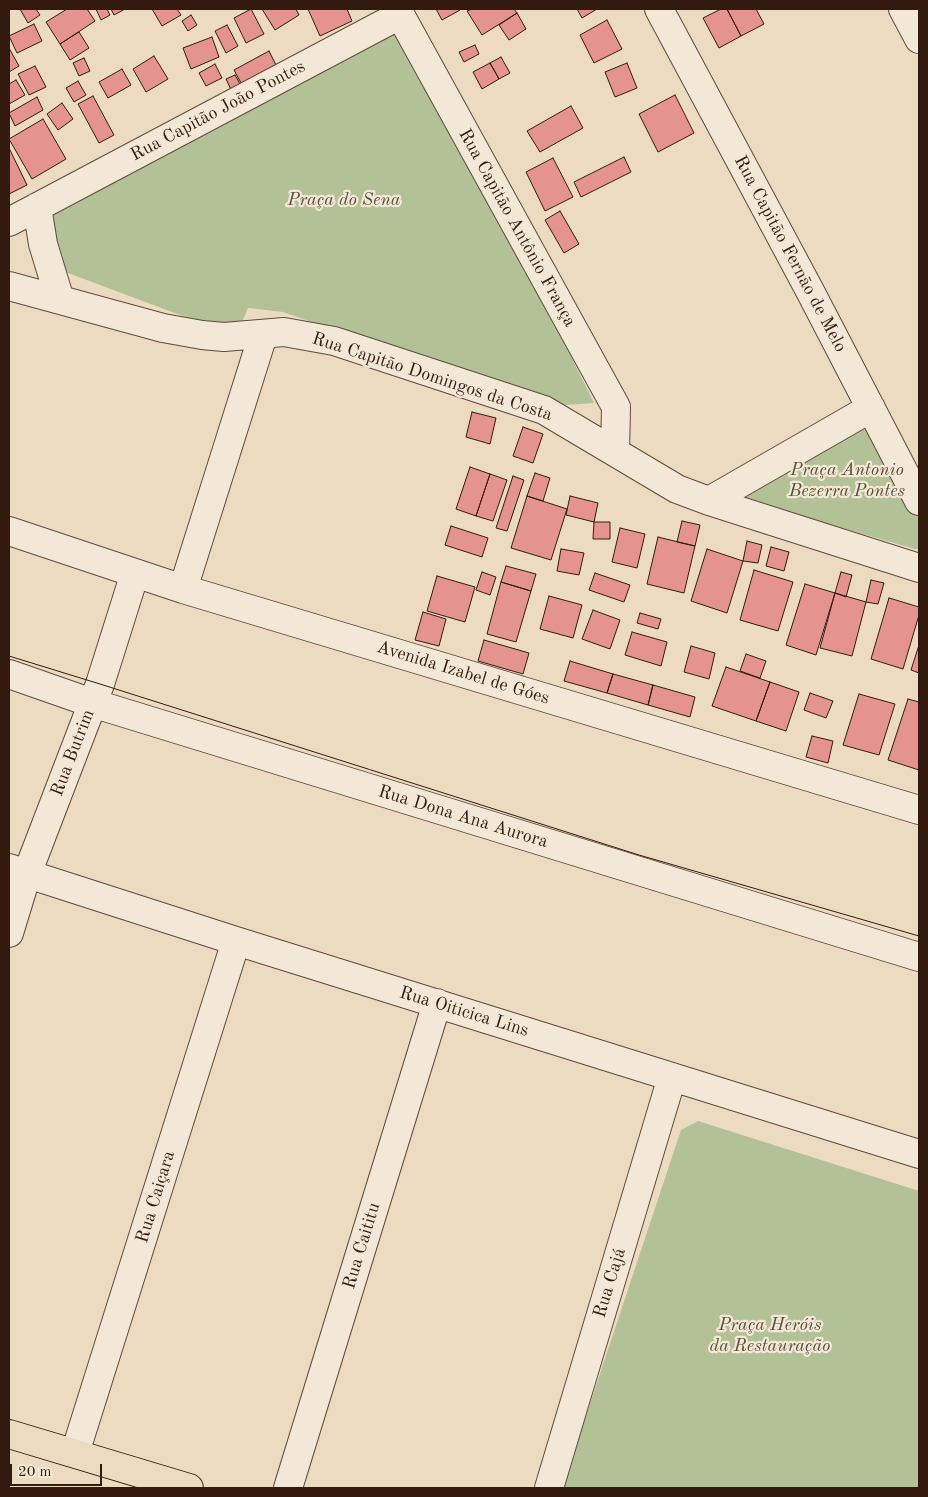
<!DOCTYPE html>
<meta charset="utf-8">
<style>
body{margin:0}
#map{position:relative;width:928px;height:1497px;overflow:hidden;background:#ecdbc1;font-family:"Old Standard TT",serif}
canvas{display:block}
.frame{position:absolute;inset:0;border:10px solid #321b0e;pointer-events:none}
.scale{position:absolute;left:10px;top:1464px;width:92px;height:22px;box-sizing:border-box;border:2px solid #321b0e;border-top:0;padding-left:6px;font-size:15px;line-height:18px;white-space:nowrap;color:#321b0e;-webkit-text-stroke:4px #f3e8d7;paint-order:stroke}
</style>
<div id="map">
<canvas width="928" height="1497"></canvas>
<div class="frame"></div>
<div class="scale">20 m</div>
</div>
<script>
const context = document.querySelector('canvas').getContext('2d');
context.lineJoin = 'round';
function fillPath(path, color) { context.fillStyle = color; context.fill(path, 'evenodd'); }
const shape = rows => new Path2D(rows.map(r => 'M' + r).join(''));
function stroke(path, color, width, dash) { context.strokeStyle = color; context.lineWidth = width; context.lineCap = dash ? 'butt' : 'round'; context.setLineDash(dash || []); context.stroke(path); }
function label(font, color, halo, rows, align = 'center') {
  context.font = font + ' "Old Standard TT",serif'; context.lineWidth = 4.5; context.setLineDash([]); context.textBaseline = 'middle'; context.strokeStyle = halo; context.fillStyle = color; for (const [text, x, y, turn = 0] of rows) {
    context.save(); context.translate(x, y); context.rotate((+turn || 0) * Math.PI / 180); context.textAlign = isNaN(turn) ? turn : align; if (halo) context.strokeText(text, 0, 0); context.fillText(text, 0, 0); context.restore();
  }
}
fillPath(shape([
 [395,29,545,304,594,403,552,406,283,312,248,308,236,336,60,270,52,214],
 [866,417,919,517,919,549,915,549,728,495],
 [698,1121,919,1191,919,1488,562,1488,681,1130]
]), '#b3c197');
const building = shape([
 [20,9,36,9,40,15,28,23,20,9],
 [67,9,87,9,95,21,60,44,46,22,67,9],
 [96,9,107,9,110,15,101,20,96,9],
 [111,9,125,9,114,15,111,9],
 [152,9,177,9,181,15,162,26,152,9],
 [251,9,264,34,246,43,234,18,251,9],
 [262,9,296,9,299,15,275,30,262,9],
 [308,9,347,9,352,21,320,36,308,9],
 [436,9,459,9,460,10,442,20,436,9],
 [472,9,514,9,517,13,482,35,467,11,472,9],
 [577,9,597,9,582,18,577,9],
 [721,9,727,9,741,36,719,48,703,18,721,9],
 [727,9,756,9,764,24,741,36,727,9],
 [517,13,526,29,509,40,499,25,517,13],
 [191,15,197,25,188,31,182,21,191,15],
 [607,20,622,49,594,63,580,35,607,20],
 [34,24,42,41,17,53,9,36,34,24],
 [227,25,238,46,226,53,215,31,227,25],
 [79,32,89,48,70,60,60,44,79,32],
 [212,37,219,57,191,69,183,48,212,37],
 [475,45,479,54,464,62,459,52,475,45],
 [9,48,19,66,9,72,9,48],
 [269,51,281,75,247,94,234,70,269,51],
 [154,56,168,79,146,92,133,69,154,56],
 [501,57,510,73,499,79,490,63,501,57],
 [84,58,90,71,79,76,73,63,84,58],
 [490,63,499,79,482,89,473,72,490,63],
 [627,63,637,88,615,97,605,72,627,63],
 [215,64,222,78,206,86,199,73,215,64],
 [35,66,46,87,29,95,18,74,35,66],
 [122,69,131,85,108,98,99,82,122,69],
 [235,75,244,91,234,96,226,79,235,75],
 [16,80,25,95,9,104,9,84,16,80],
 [78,81,86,95,74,102,66,88,78,81],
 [675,95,694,133,658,152,639,114,675,95],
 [93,96,114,135,99,143,78,104,93,96],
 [37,97,43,110,15,126,9,113,37,97],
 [62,103,73,119,58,130,47,114,62,103],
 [571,106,583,128,540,152,527,131,571,106],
 [43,119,66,159,32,179,9,139,43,119],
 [9,148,27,185,9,194,9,148],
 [624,157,631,172,581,197,574,182,624,157],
 [553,158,573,197,545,211,526,172,553,158],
 [560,211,579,244,564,253,545,220,560,211],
 [472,412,496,418,490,444,466,437,472,412],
 [523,427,543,434,533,463,513,456,523,427],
 [470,467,490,474,476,516,456,509,470,467],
 [535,473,550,478,543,501,527,496,535,473],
 [490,474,507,480,493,521,476,516,490,474],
 [513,476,524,480,507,531,496,528,513,476],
 [527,496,567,509,551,560,511,548,527,496],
 [570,496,598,503,594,522,566,515,570,496],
 [682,521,700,525,695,546,677,542,682,521],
 [594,522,610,522,610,539,593,539,594,522],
 [451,526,488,538,482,557,445,545,451,526],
 [620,528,645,534,637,568,612,562,620,528],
 [658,537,695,546,684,593,647,584,658,537],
 [747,541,762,545,758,563,743,561,747,541],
 [771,547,789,552,784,571,766,566,771,547],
 [561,549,584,553,579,575,557,571,561,549],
 [707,549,743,561,727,613,691,601,707,549],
 [506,566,536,574,531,591,501,582,506,566],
 [754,570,793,582,778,631,740,620,754,570],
 [482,572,496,577,490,595,476,590,482,572],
 [841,572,852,575,846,597,835,593,841,572],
 [595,573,630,585,624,602,589,590,595,573],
 [437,576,475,587,465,622,427,611,437,576],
 [871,580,884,583,878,604,866,602,871,580],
 [501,582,531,591,516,642,487,634,501,582],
 [805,584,835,593,816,655,786,645,805,584],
 [835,593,866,602,852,656,820,648,835,593],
 [549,596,582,605,573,638,540,629,549,596],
 [889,598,919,607,919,615,903,669,871,659,889,598],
 [593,610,620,620,610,649,582,639,593,610],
 [423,612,446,619,439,646,415,640,423,612],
 [640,613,661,619,658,629,637,623,640,613],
 [632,632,667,642,661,666,625,655,632,632],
 [484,640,529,653,523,674,478,661,484,640],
 [919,645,919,673,911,670,919,645],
 [691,646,715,653,709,679,684,672,691,646],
 [746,654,766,661,760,678,740,671,746,654],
 [570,661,613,674,607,693,564,681,570,661],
 [726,667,770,682,756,721,712,706,726,667],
 [613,674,653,685,648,705,607,693,613,674],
 [770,682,799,692,786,731,756,721,770,682],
 [653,685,695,697,690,717,648,705,653,685],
 [810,693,833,701,826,718,804,710,810,693],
 [859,694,895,704,879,755,843,745,859,694],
 [908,699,919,702,919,770,888,760,908,699],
 [812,736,833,741,828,763,806,757,812,736]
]);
fillPath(building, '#e4938e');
stroke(building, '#321b0e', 1);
const minor = shape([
 [397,9,616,407,615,452],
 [659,9,810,291,919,501],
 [903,9,919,39],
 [37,207,43,244,60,300],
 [9,222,400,15],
 [9,286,163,328,202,335,224,337,284,332,334,341,544,410,677,489,709,501,919,568],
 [709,501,871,408],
 [9,531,183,589,919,810],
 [183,589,263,335],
 [9,674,92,703,919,957],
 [9,868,236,941,919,1154],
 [9,933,27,874,100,684,135,573],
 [75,1453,236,941],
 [288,1488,437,1003],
 [549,1488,672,1077]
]);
const major = shape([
 [9,1434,189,1488]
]);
stroke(minor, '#604b3b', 30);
stroke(major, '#321b0e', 30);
stroke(minor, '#f3e8d7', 28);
stroke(major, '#ecdbc1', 28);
stroke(shape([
 [9,656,100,684,639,855,919,936]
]), '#321b0e', 1);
label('18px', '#321b0e', '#f3e8d7', [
 ["Rua Capitão João Pontes",218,111,-28],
 ["Rua Capitão Antônio França",517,228,61],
 ["Rua Capitão Fernão de Melo",790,254,62],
 ["Rua Capitão Domingos da Costa",432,377,18],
 ["Avenida Izabel de Góes",463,673,17],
 ["Rua Butrim",73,753,-69],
 ["Rua Dona Ana Aurora",463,817,17],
 ["Rua Oiticica Lins",464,1012,17],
 ["Rua Caiçara",156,1197,-73],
 ["Rua Caititu",362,1246,-73],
 ["Rua Cajá",610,1283,-73]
]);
label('italic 18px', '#594d37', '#f3e8d7', [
 ["Praça do Sena",344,200],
 ["Praça Antonio",847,470],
 ["Bezerra Pontes",847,491],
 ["Praça Heróis",770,1325],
 ["da Restauração",770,1346]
]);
</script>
